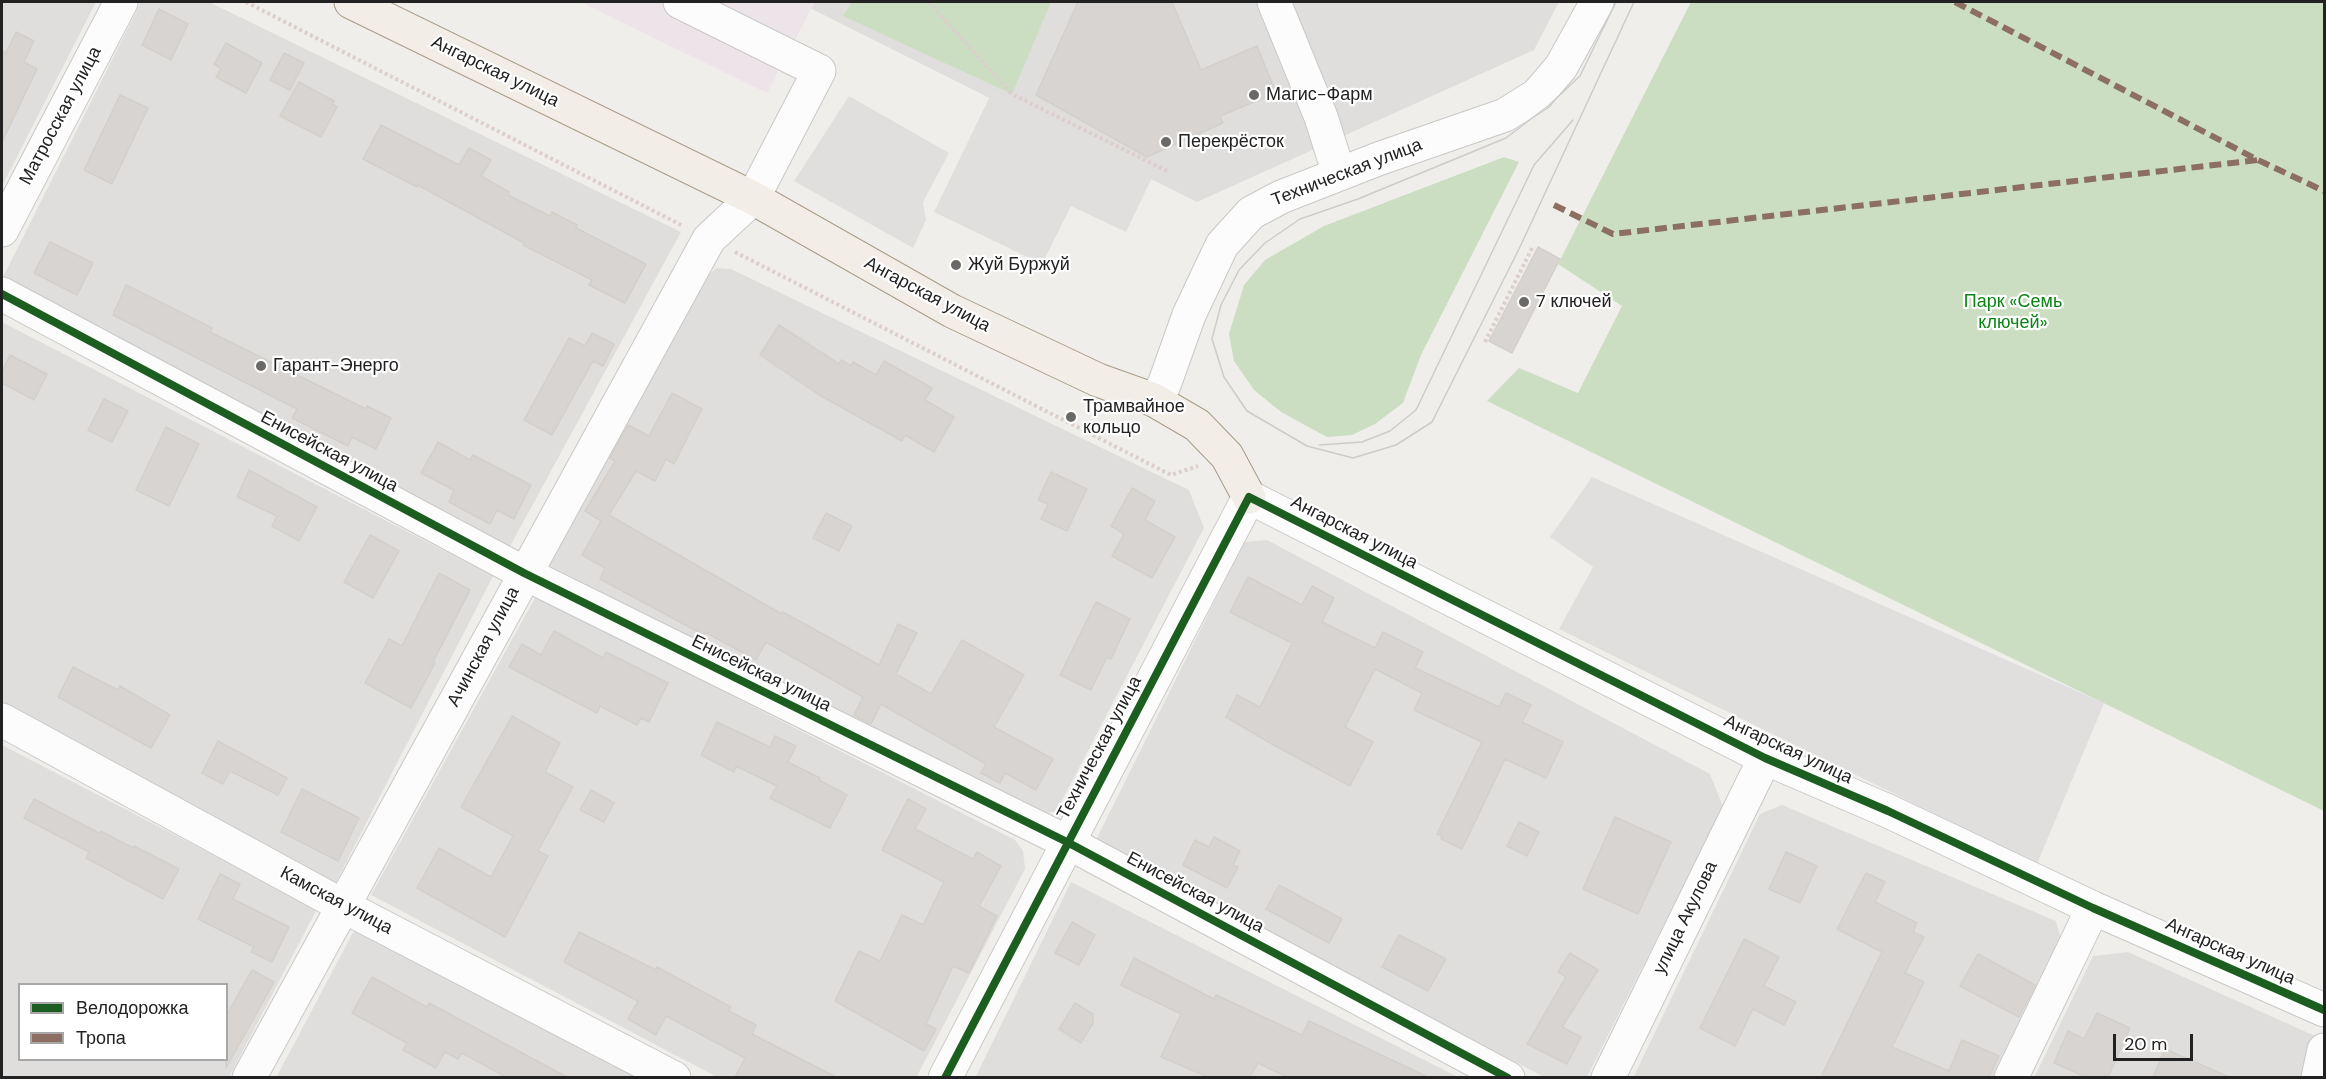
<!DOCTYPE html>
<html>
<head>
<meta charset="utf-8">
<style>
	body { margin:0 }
	#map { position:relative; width:2326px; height:1079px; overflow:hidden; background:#f0eeeb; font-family:"DM Sans",sans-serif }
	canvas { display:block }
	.frame { position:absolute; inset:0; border:3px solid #222; pointer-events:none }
	.legend { position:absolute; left:18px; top:983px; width:210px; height:78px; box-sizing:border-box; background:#fff; border:2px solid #a7a7a7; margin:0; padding:8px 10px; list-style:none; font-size:18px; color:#222 }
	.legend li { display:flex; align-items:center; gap:12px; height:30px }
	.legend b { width:30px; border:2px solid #a7a7a7 }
	.scale { position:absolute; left:2113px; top:1034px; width:80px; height:27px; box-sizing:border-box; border:3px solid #222; border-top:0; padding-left:8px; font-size:18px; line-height:21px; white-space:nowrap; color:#222; -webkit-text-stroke:4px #fff; paint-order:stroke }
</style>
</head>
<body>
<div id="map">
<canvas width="2326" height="1079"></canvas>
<div class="frame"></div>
<ul class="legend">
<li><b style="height:8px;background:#1b5e20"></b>Велодорожка</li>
<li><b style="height:8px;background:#8d6e63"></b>Тропа</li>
</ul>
<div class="scale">20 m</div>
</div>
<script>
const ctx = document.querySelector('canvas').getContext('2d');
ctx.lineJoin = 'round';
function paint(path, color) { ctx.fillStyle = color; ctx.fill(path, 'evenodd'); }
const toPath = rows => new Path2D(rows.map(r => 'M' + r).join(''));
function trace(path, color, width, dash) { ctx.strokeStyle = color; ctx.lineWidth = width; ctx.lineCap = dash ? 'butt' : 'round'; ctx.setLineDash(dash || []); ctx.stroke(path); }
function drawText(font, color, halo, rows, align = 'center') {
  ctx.font = font + ' "DM Sans",sans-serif'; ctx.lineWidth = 4.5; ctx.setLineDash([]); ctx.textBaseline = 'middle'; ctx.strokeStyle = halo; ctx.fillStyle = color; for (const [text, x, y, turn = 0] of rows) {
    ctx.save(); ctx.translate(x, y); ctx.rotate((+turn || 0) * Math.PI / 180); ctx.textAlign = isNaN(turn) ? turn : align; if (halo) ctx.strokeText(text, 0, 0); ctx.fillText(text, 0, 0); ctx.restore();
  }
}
paint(toPath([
	[2,2,96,2,2,186],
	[141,2,209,2,681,232,508,550,2,279],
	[798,2,1559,2,1534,50,1197,202],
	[717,268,731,269,1189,490,1204,528,1056,812,1038,813,546,564,702,279],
	[2,322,493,576,334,886,2,706],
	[1267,540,1710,774,1723,807,1587,1077,1544,1077,1096,840,1244,542],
	[536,596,1015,840,1023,851,1025,869,916,1078,717,1077,371,895],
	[2,745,317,909,229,1077,2,1077],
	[20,984,226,984,226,1060,20,1060],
	[1782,805,2056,921,2064,951,2005,1077,1633,1078,1760,814],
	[1071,882,1458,1077,975,1078],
	[357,925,640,1078,276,1078],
	[2128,952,2315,1036,2315,1077,2034,1078,2093,956]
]), '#dfdedc');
paint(toPath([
	[580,2,815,2,767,93]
]), '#ede4e9');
paint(toPath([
	[852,2,1051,2,1012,94,843,16],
	[1691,2,2324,2,2324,811,1487,401,1519,368,1578,393,1622,306,1558,264],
	[1504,157,1519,162,1421,355,1403,403,1375,424,1352,435,1327,437,1281,412,1254,390,1234,361,1229,334,1244,285,1265,260,1324,226]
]), '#cbdec1');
paint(toPath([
	[993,90,1156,169,1126,232,1071,206,1042,264,934,212],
	[849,96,949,153,923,202,926,220,913,248,794,181],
	[1592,477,2104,703,2037,864,1559,629,1593,567,1550,537]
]), '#e0dfde');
const building = toPath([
	[1078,2,1172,2,1201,70,1257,46,1276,93,1220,116,1223,123,1147,157,1036,95,1078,2],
	[159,9,188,24,171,60,142,45,159,9],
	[16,32,34,41,24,62,37,69,2,142,2,51,6,53,16,32],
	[226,43,262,63,246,93,216,77,221,68,214,64,226,43],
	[284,53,304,63,290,90,270,80,284,53],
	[299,82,334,101,332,104,337,107,321,137,280,116,299,82],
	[120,95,148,108,112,184,84,170,120,95],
	[381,125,459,165,469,148,491,160,481,176,509,192,508,195,550,216,552,212,577,225,576,228,646,264,625,303,589,285,592,280,523,245,524,243,418,185,417,187,363,159,381,125],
	[50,242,93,263,77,295,34,273,50,242],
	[1538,247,1560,259,1512,353,1489,341,1538,247],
	[126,285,212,328,210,332,366,409,367,406,391,418,376,449,352,437,348,446,292,418,297,409,113,315,126,285],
	[779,325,839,364,841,360,851,366,853,362,876,375,884,361,932,388,925,400,954,417,934,452,905,435,902,441,821,396,760,355,779,325],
	[592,333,614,344,603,366,593,361,552,435,524,420,569,338,585,346,592,333],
	[10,355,47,374,34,400,2,383,2,372,10,355],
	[672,393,702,409,686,440,674,464,666,459,655,481,636,471,609,515,782,614,783,612,879,665,898,624,917,633,896,674,931,694,962,640,1024,675,994,727,1053,759,1036,790,1005,773,1000,783,981,773,986,764,881,704,871,724,854,715,863,697,766,642,756,660,705,632,704,635,600,579,605,568,582,555,601,521,585,511,615,461,610,458,628,425,649,436,672,393],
	[104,399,128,411,112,442,88,430,104,399],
	[166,427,199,444,169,506,136,490,166,427],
	[438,442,470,460,473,455,531,485,514,519,497,510,490,524,449,502,454,490,421,473,438,442],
	[249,470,317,507,299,541,272,526,277,516,237,497,249,470],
	[1051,472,1087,489,1067,531,1041,519,1048,504,1038,500,1051,472],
	[1132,488,1155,501,1145,520,1175,537,1152,578,1112,556,1124,534,1111,526,1132,488],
	[826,513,852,526,839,551,813,538,826,513],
	[370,535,399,551,373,598,344,582,370,535],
	[439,573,470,590,433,662,435,663,411,708,365,683,389,639,402,646,439,573],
	[1248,577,1302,605,1312,586,1334,598,1322,622,1375,648,1383,632,1423,652,1415,668,1499,707,1506,693,1531,705,1522,722,1563,742,1546,778,1505,759,1462,849,1441,839,1442,836,1437,834,1482,742,1414,710,1422,693,1375,669,1345,727,1373,742,1350,786,1270,743,1226,717,1237,695,1260,707,1292,643,1230,612,1248,577],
	[1096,602,1130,619,1111,659,1107,657,1091,690,1060,675,1096,602],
	[554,631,603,658,606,652,668,683,649,722,641,718,637,725,600,706,597,713,509,667,522,644,541,655,554,631],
	[73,667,118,690,120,686,170,715,151,748,58,697,73,667],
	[512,716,560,743,545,772,573,787,538,851,548,856,505,937,417,888,439,848,491,877,513,836,461,807,512,716],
	[717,722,770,747,775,736,796,746,788,762,820,778,819,780,847,795,830,828,770,798,777,786,736,766,734,772,701,755,717,722],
	[218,741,287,778,278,795,230,771,223,784,202,773,218,741],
	[302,789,359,818,338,861,281,832,302,789],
	[591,790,614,803,604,822,580,810,591,790],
	[34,799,99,833,101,831,133,848,134,846,179,869,163,899,86,858,89,852,24,818,34,799],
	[908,799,926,809,915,829,973,859,977,852,1001,866,979,906,997,916,969,973,953,966,926,1024,936,1029,924,1051,835,1001,859,951,880,961,902,915,923,925,944,882,882,850,908,799],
	[1615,817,1671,842,1638,914,1583,889,1615,817],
	[1519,822,1539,832,1527,856,1507,846,1519,822],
	[1214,837,1240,851,1233,865,1238,867,1227,888,1183,865,1195,840,1209,847,1214,837],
	[1786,852,1817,866,1800,903,1769,889,1786,852],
	[1866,873,1885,882,1875,902,1917,923,1913,932,1924,937,1905,973,1924,982,1892,1047,1949,1071,1962,1040,1999,1056,1989,1077,1821,1077,1882,952,1837,929,1866,873],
	[220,874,240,884,233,899,289,927,272,962,251,952,254,947,198,919,220,874],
	[1279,885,1342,919,1329,943,1266,909,1279,885],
	[1072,922,1095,935,1079,965,1055,953,1072,922],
	[579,932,656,970,657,967,731,1007,729,1011,756,1025,752,1034,836,1077,735,1077,745,1058,666,1016,656,1035,628,1019,638,1001,564,962,579,932],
	[1399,935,1446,959,1428,991,1382,967,1399,935],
	[1744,939,1779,957,1764,986,1796,1002,1784,1025,1753,1009,1735,1046,1700,1028,1744,939],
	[1570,953,1598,970,1562,1027,1581,1037,1567,1064,1527,1044,1566,977,1558,972,1570,953],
	[1978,954,2035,985,2019,1017,1960,986,1978,954],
	[1134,958,1214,999,1216,995,1302,1035,1309,1021,1428,1077,1287,1077,1258,1063,1250,1077,1208,1077,1161,1057,1181,1014,1121,985,1134,958],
	[252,970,274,982,226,1068,226,1016,252,970],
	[372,977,427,1007,429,1003,567,1077,506,1077,462,1053,458,1059,445,1052,436,1068,403,1050,407,1043,352,1013,372,977],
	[1075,1003,1093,1014,1093,1023,1081,1043,1059,1029,1075,1003],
	[2097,1013,2130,1028,2108,1077,2086,1077,2054,1063,2068,1031,2084,1039,2097,1013],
	[2165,1049,2229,1077,2153,1077,2165,1049]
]);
paint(building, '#d7d4d2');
trace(building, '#d3d0cc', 1.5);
const minor = toPath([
	[1274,2,1321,117,1339,174],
	[2,230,121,2],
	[2,294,524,573,1067,842,1508,1078],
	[1154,400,1164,385,1189,315,1222,245,1251,213,1281,197,1378,159,1505,115,1537,95,1561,67,1597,2],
	[2,720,345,907,674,1078],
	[249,1078,709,239,753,198,819,71,680,2],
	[945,1078,1249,497,1765,758,1888,811,2093,908,2324,1010],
	[1608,1078,1765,758],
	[2011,1078,2093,908],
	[2318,1078,2324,1050]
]);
const major = toPath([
	[351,2,753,198,952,311,1098,380,1154,400,1197,425,1227,456,1249,497]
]);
trace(minor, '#c9c8c7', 35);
trace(major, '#a79c86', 35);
trace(toPath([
	[246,2,683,226],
	[929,2,1012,94,1169,172],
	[735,252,1171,475,1198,466],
	[1485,342,1533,246]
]), '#dccecd', 4, [3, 3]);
trace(minor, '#fdfcfc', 33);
trace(major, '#f3ede7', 33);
trace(toPath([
	[1616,2,1580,76,1548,106,1506,138,1358,199,1300,219,1265,243,1239,270,1221,305,1212,339,1224,377,1247,411,1307,446,1353,458,1396,445,1432,422,1519,249,1634,2],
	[1319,445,1362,442,1390,431,1416,410,1534,165,1573,120]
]), '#ccc', 1.5);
trace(toPath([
	[1955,2,2258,160,2324,191],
	[1554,205,1613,234,2258,160]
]), '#8d6e63', 6, [12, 6]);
trace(toPath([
	[2,294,524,573,1067,842,1508,1078],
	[945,1078,1249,497,1765,758,1888,811,2093,908,2324,1010]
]), '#1b5e20', 8);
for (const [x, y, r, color] of [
	[1254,95,6,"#6a6968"],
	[1166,142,6,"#6a6968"],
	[956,265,6,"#6a6968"],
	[1524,302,6,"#6a6968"],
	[261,366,6,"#6a6968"],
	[1071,417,6,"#6a6968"]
]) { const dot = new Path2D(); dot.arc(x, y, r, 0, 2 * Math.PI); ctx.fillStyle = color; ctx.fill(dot); trace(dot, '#fff', 2); }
drawText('18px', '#222', '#fff', [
	["Ангарская улица",495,72,26],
	["Матросская улица",61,116,-62],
	["Техническая улица",1347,173,-21],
	["Ангарская улица",927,295,28],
	["Енисейская улица",329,452,28],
	["Ангарская улица",1354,533,27],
	["Ачинская улица",484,647,-62],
	["Енисейская улица",761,674,26],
	["Техническая улица",1100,748,-62],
	["Ангарская улица",1788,750,25],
	["Енисейская улица",1195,893,28],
	["Камская улица",336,901,28],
	["улица Акулова",1686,918,-64],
	["Ангарская улица",2230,952,24]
]);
drawText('18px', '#222', '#fff', [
	["Магис-Фарм",1266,95],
	["Перекрёсток",1178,142],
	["Жуй Буржуй",968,265],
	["7 ключей",1536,302],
	["Гарант-Энерго",273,366],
	["Трамвайное",1083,407],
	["кольцо",1083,428]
], 'left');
drawText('18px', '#0c8416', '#fff', [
	["Парк «Семь",2013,302],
	["ключей»",2013,323]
]);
</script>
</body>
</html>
